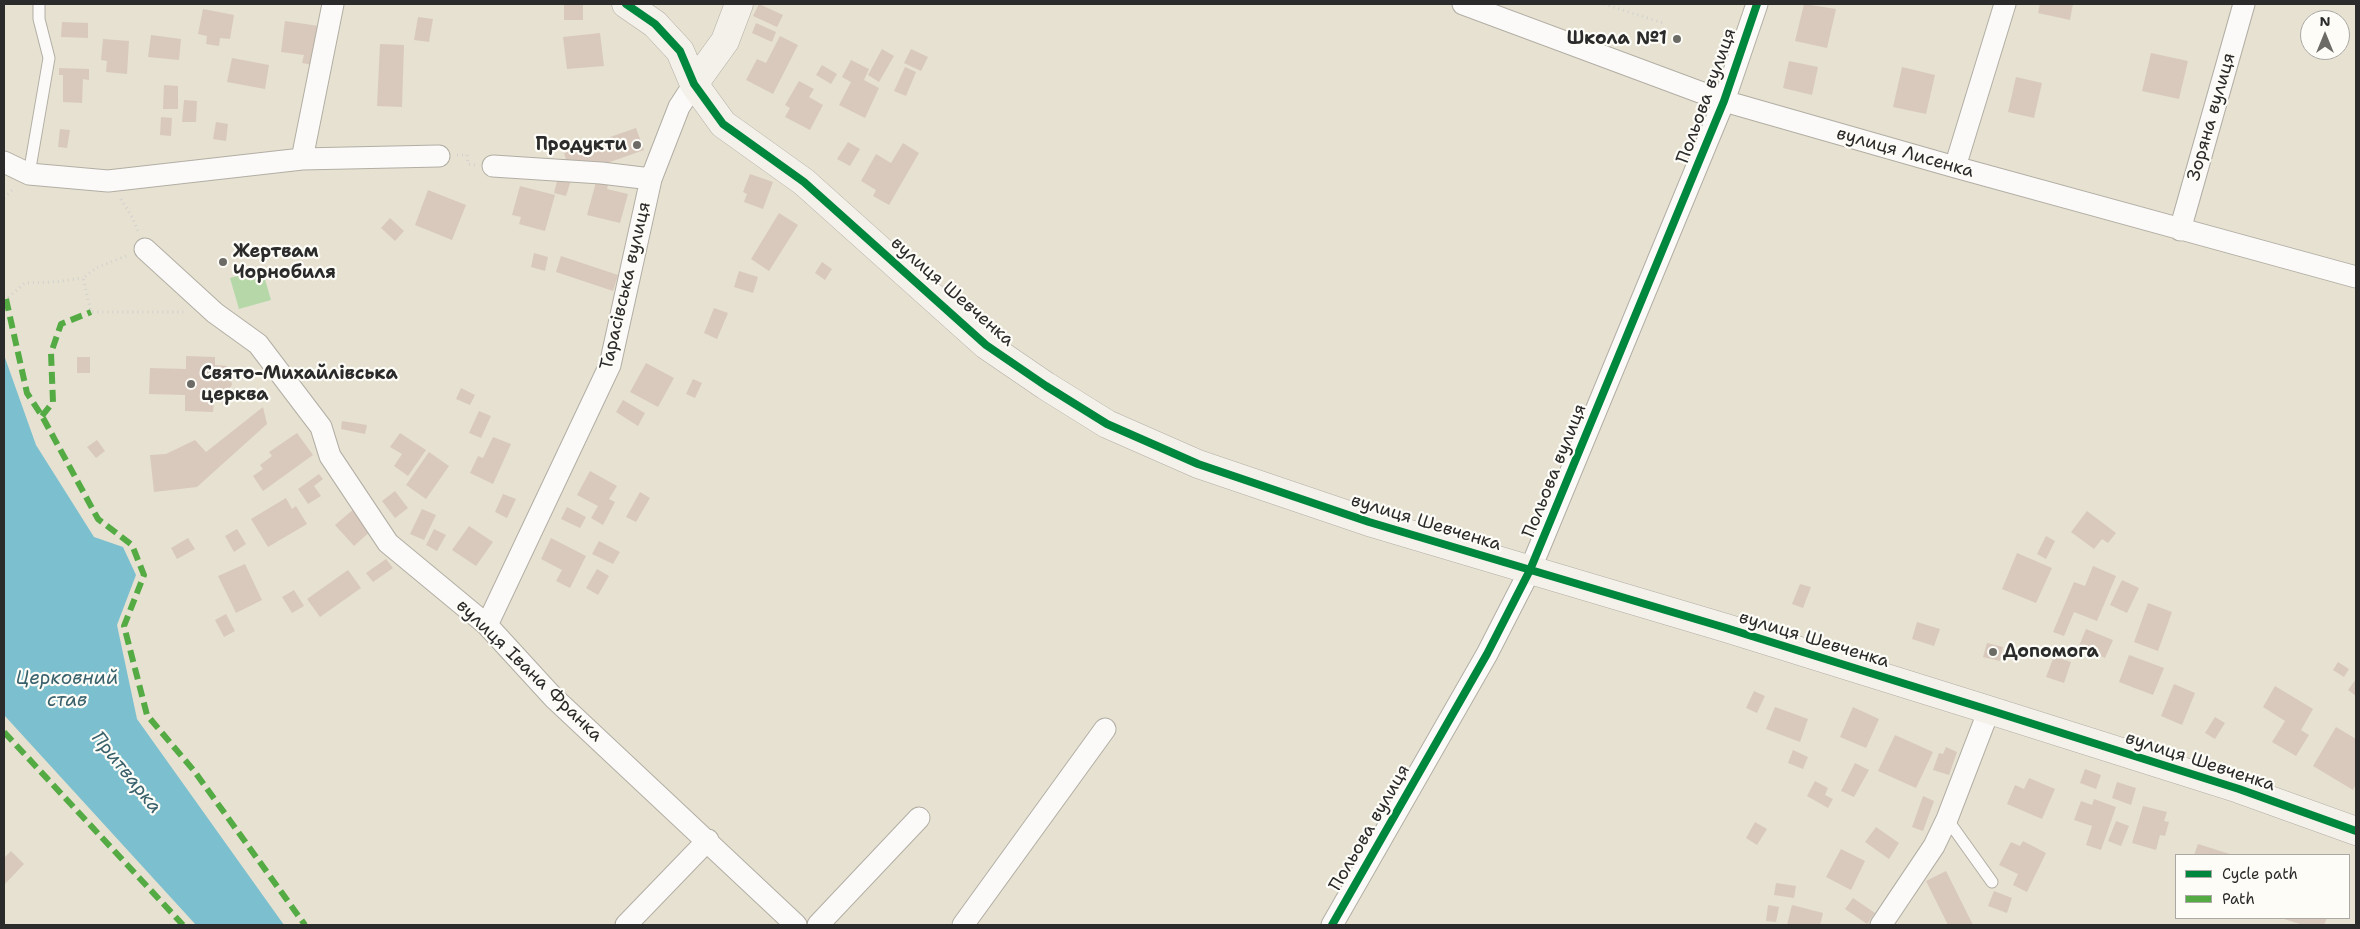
<!DOCTYPE html>
<html>
<head>
<meta charset="utf-8">
<style>
	body { margin:0 }
	#map { position:relative; width:2360px; height:929px; overflow:hidden; background:#e6e1d1; font-family:"Shantell Sans",sans-serif }
	canvas { display:block }
	.frame { position:absolute; inset:0; border:5px solid #2b2b2b; pointer-events:none }
	.legend { position:absolute; left:2175px; top:854px; width:175px; height:65px; box-sizing:border-box; background:#fdfcf7; border:1px solid #a9a8a5; margin:0; padding:6px 9px; list-style:none; font-size:15px; color:#2b2b2b }
	.legend li { display:flex; align-items:center; gap:10px; height:25px }
	.legend b { width:25px; border:1px solid #a9a8a5 }
	.north { position:absolute; left:2300px; top:10px; width:50px; height:50px; box-sizing:border-box; background:#fdfcf7; border:1px solid #a9a8a5; border-radius:50%; rotate:0deg; font-size:14px; font-weight:700; line-height:20px; text-align:center; color:#2b2b2b }
	.north::after { content:''; display:block; margin:auto; width:18px; height:22px; background:#6c6b65; clip-path:polygon(50% 0,100% 100%,50% 72%,0 100%) }
</style>
</head>
<body>
<div id="map">
<canvas width="2360" height="929"></canvas>
<div class="frame"></div>
<ul class="legend">
<li><b style="height:6px;background:#00873e"></b>Cycle path</li>
<li><b style="height:6px;background:#54ab44"></b>Path</li>
</ul>
<div class="north">N</div>
</div>
<script>
const ctx = document.querySelector('canvas').getContext('2d');
ctx.lineJoin = 'round';
function paint(path, color) { ctx.fillStyle = color; ctx.fill(path, 'evenodd'); }
const toPath = rows => new Path2D(rows.map(r => 'M' + r).join(''));
function trace(path, color, width, dash) { ctx.strokeStyle = color; ctx.lineWidth = width; ctx.lineCap = dash ? 'butt' : 'round'; ctx.setLineDash(dash || []); ctx.stroke(path); }
function drawText(font, color, halo, rows, align = 'center') {
  ctx.font = font + ' "Shantell Sans",sans-serif'; ctx.lineWidth = 4.5; ctx.setLineDash([]); ctx.textBaseline = 'middle'; ctx.strokeStyle = halo; ctx.fillStyle = color; for (const [text, x, y, turn = 0] of rows) {
    ctx.save(); ctx.translate(x, y); ctx.rotate((+turn || 0) * Math.PI / 180); ctx.textAlign = isNaN(turn) ? turn : align; if (halo) ctx.strokeText(text, 0, 0); ctx.fillText(text, 0, 0); ctx.restore();
  }
}
paint(toPath([
	[262,269,271,300,239,309,230,278]
]), '#b6d8a9');
paint(toPath([
	[4,355,36,445,94,537,123,547,136,575,117,625,137,719,284,925,196,925,4,715]
]), '#7cc0cf');
paint(toPath([
	[564,4,583,4,583,20,564,20],
	[759,4,783,15,777,27,753,16],
	[1804,4,1836,9,1827,48,1795,41],
	[2040,4,2073,4,2070,20,2038,13],
	[203,9,234,15,230,39,220,38,219,46,206,44,207,36,198,34],
	[418,17,433,19,429,42,414,40],
	[285,21,319,26,313,65,302,63,304,55,281,52],
	[62,22,88,23,88,38,61,37],
	[756,23,776,32,772,42,752,33],
	[600,33,604,66,567,69,563,37],
	[151,35,181,39,179,60,148,57],
	[780,36,798,45,773,94,746,80,757,59,766,63],
	[103,39,129,41,127,74,106,72,107,61,101,60],
	[380,44,404,45,402,107,377,106],
	[882,49,894,56,879,82,868,75],
	[911,49,928,57,921,71,904,63],
	[2151,53,2188,61,2179,99,2142,91],
	[232,58,269,65,265,89,227,82],
	[851,60,869,69,864,80,879,88,865,118,839,105,851,82,842,77],
	[1789,61,1818,67,1812,95,1783,88],
	[822,65,837,74,831,84,816,75],
	[905,67,916,72,906,96,894,91],
	[1902,67,1935,75,1926,114,1893,107],
	[59,68,89,69,89,80,83,79,82,103,63,102,63,75,59,75],
	[2016,77,2042,83,2034,118,2008,112],
	[799,81,814,89,809,97,823,105,810,130,785,117,790,108,785,105],
	[164,85,178,86,178,109,163,109],
	[184,100,197,101,196,122,182,122],
	[161,117,172,118,171,136,160,135],
	[216,122,228,124,226,141,213,139],
	[636,128,644,150,610,162,611,168,567,163,564,153],
	[60,129,70,130,67,148,58,147],
	[848,142,860,149,850,166,837,159],
	[903,143,919,153,889,205,873,196,876,190,861,181,876,154,891,163],
	[559,173,572,177,566,196,554,193],
	[750,174,773,182,763,209,744,202,747,194,743,192],
	[596,182,608,185,607,189,628,194,620,223,587,215],
	[520,186,555,195,545,231,519,224,521,217,512,215],
	[428,190,466,205,452,240,415,225],
	[779,213,798,225,769,271,751,259],
	[390,218,404,231,395,241,381,228],
	[534,253,548,257,545,271,531,267],
	[561,256,618,275,613,291,556,272],
	[822,262,832,269,825,280,815,273],
	[739,271,758,277,753,293,734,287],
	[714,308,728,313,717,339,704,333],
	[186,356,215,357,215,365,227,366,227,374,231,379,232,385,226,393,226,402,214,402,213,412,185,411,185,395,149,394,150,368,186,369],
	[77,357,90,357,90,373,77,373],
	[646,363,674,378,658,407,630,392],
	[693,379,702,383,695,398,686,394],
	[461,388,475,395,470,405,456,399],
	[623,400,645,413,638,426,616,412],
	[263,407,267,424,197,487,154,492,150,455,166,454,195,440,206,452],
	[479,411,491,416,481,438,469,433],
	[342,421,367,425,365,434,341,429],
	[297,433,313,455,263,491,253,476,263,469,260,465,272,456,269,452],
	[400,433,426,450,408,476,394,466,402,454,390,447],
	[493,437,511,444,493,484,470,473,478,456,483,458],
	[97,440,105,451,96,458,87,447],
	[429,452,449,466,426,499,406,485],
	[590,471,617,486,609,499,615,502,603,525,591,518,598,506,577,495],
	[319,474,323,479,314,486,321,496,308,504,298,489],
	[395,491,408,508,395,518,382,501],
	[640,492,650,498,636,522,626,517],
	[503,494,516,499,507,518,495,512],
	[286,498,292,509,296,506,307,524,268,547,251,519],
	[567,507,586,517,580,528,561,519],
	[355,508,373,529,354,546,335,525],
	[422,509,436,515,424,540,410,534],
	[2087,511,2116,533,2108,543,2102,539,2094,549,2071,532],
	[469,526,493,542,476,566,452,550],
	[237,529,246,544,234,552,225,536],
	[434,529,446,535,437,551,426,545],
	[2046,536,2055,541,2046,559,2037,554],
	[188,538,195,549,177,559,171,548],
	[551,538,586,556,570,588,556,581,562,570,541,559],
	[599,541,620,552,613,564,592,554],
	[2017,553,2052,568,2036,603,2002,589],
	[386,559,393,568,373,582,366,573],
	[245,564,262,600,236,613,218,576],
	[2093,566,2116,576,2097,621,2074,612,2064,636,2053,632,2074,582,2085,586],
	[597,569,609,576,598,595,586,588],
	[348,570,361,588,320,617,307,599],
	[2122,580,2139,588,2127,613,2110,605],
	[1800,584,1811,587,1803,608,1792,604],
	[294,590,304,606,292,613,282,597],
	[2148,603,2172,612,2158,651,2134,642],
	[226,614,235,631,224,637,215,620],
	[1917,622,1940,629,1934,646,1912,639],
	[2086,629,2113,640,2105,658,2079,646],
	[1987,643,2003,647,2000,661,1983,657],
	[2129,655,2164,668,2153,695,2119,682],
	[2054,656,2071,662,2064,683,2046,677],
	[2338,662,2349,669,2344,677,2333,670],
	[2356,679,2356,696,2348,690],
	[2174,684,2195,693,2182,725,2161,716],
	[2275,686,2313,709,2301,730,2309,735,2296,756,2272,742,2285,721,2263,707],
	[1754,691,1765,696,1757,713,1746,708],
	[1775,707,1808,719,1800,742,1766,729],
	[1853,707,1879,719,1866,748,1840,737],
	[2215,717,2225,723,2215,739,2205,733],
	[2336,727,2356,739,2356,784,2353,790,2313,766],
	[1895,735,1933,752,1916,788,1878,771],
	[1946,747,1957,752,1949,775,1933,770,1939,753,1943,754],
	[1793,750,1808,757,1803,769,1788,763],
	[1855,763,1869,770,1854,797,1841,791],
	[2085,769,2101,775,2096,789,2080,783],
	[2029,778,2055,789,2042,819,2007,804,2015,785,2024,789],
	[1815,781,1828,788,1825,795,1833,799,1828,808,1807,796],
	[2117,782,2136,788,2131,805,2112,798],
	[1923,796,1934,801,1923,831,1912,827],
	[2094,799,2116,807,2101,850,2086,845,2092,826,2074,820,2081,801,2092,805],
	[2143,806,2167,812,2164,821,2169,822,2165,836,2160,835,2156,850,2132,843],
	[2116,821,2129,826,2121,846,2108,841],
	[1755,822,1767,829,1757,845,1746,838],
	[1876,827,1899,843,1889,859,1865,842],
	[2023,841,2046,853,2027,892,2013,885,2018,874,1999,865,2011,842,2020,846],
	[2198,844,2233,855,2194,855],
	[1841,849,1865,861,1851,890,1826,877],
	[11,851,24,864,4,885,4,858],
	[1946,871,1973,925,1948,925,1926,881],
	[1776,883,1796,886,1794,898,1774,895],
	[1994,891,2012,898,2007,913,1988,906],
	[1853,898,1875,913,1867,924,1845,909],
	[1768,905,1779,907,1776,922,1766,921],
	[1792,905,1823,913,1820,925,1787,925],
	[2281,918,2327,918,2324,925,2303,925]
]), '#d9c9bd');
const lane = toPath([
	[29,174,49,58,39,19,39,4],
	[1947,819,1992,882]
]);
const street = toPath([
	[1463,4,1724,101,1955,167,2356,277],
	[302,159,333,4],
	[4,162,29,174,108,181,302,159,439,156],
	[493,166,601,173,651,179],
	[1955,167,2005,4],
	[2180,230,2244,4],
	[145,249,215,313,258,344,321,427,330,456,388,543,487,625,553,697,796,925],
	[487,625,610,365,651,179,679,107,694,84],
	[626,925,708,840],
	[818,925,919,818],
	[963,925,1105,729],
	[1332,925,1487,654,1530,570,1724,101,1757,4],
	[1881,925,1934,846,1947,819,1989,710]
]);
const secondary = toPath([
	[626,4,655,24,680,51,694,84,723,124,804,182,986,345,1046,386,1107,424,1198,464,1369,522,1726,628,1989,710,2239,789,2356,831],
	[694,84,725,41,739,4]
]);
trace(lane, '#b2aea4', 13);
trace(street, '#b2aea4', 23);
trace(secondary, '#b2aea4', 29);
trace(toPath([
	[1604,4,1663,23],
	[457,155,467,155,468,164,475,165],
	[4,198,14,188],
	[121,199,132,217,138,231],
	[126,256,96,268,83,278,91,312,184,312],
	[4,298,6,299,25,283,54,282,83,278]
]), '#d2d1cd', 3, [1, 4]);
trace(lane, '#fbfaf8', 11);
trace(street, '#fbfaf8', 21);
trace(secondary, '#f4f0ea', 28);
trace(toPath([
	[6,299,27,393,42,416,98,519,132,545,144,575,124,626,147,715,195,772,305,925],
	[42,416,53,402,51,353,61,324,91,312],
	[4,732,183,925]
]), '#54ab44', 6, [12, 6]);
trace(toPath([
	[626,4,655,24,680,51,694,84,723,124,804,182,986,345,1046,386,1107,424,1198,464,1369,522,1726,628,1989,710,2239,789,2356,831],
	[1332,925,1487,654,1530,570,1724,101,1757,4]
]), '#00873e', 8);
for (const [x, y, r, color] of [
	[1677,39,5,"#6c6b65"],
	[637,145,5,"#6c6b65"],
	[223,262,5,"#6c6b65"],
	[191,384,5,"#6c6b65"],
	[1993,652,5,"#6c6b65"]
]) { const dot = new Path2D(); dot.arc(x, y, r, 0, 2 * Math.PI); ctx.fillStyle = color; ctx.fill(dot); trace(dot, '#fdfcf7', 2); }
drawText('bold 18px', '#2b2b2b', '#fdfcf7', [
	["Школа №1",1667,39,"right"],
	["Продукти",627,145,"right"],
	["Жертвам",233,252],
	["Чорнобиля",233,273],
	["Свято-Михайлівська",201,374],
	["церква",201,395],
	["Допомога",2003,652]
], 'left');
drawText('18px', '#2b2b2b', '#fdfcf7', [
	["Польова вулиця",1707,96,-70],
	["Зоряна вулиця",2212,117,-74],
	["вулиця Лисенка",1905,153,16],
	["Тарасівська вулиця",626,286,-77],
	["вулиця Шевченка",952,292,41],
	["Польова вулиця",1555,471,-68],
	["вулиця Шевченка",1426,523,17],
	["вулиця Шевченка",1814,640,17],
	["вулиця Івана Франка",529,671,44],
	["вулиця Шевченка",2200,762,18],
	["Польова вулиця",1370,828,-60]
]);
drawText('italic 19px', '#39616c', '#fdfcf7', [
	["Церковний",67,679],
	["став",67,701],
	["Притварка",126,773,51]
]);
</script>
</body>
</html>
